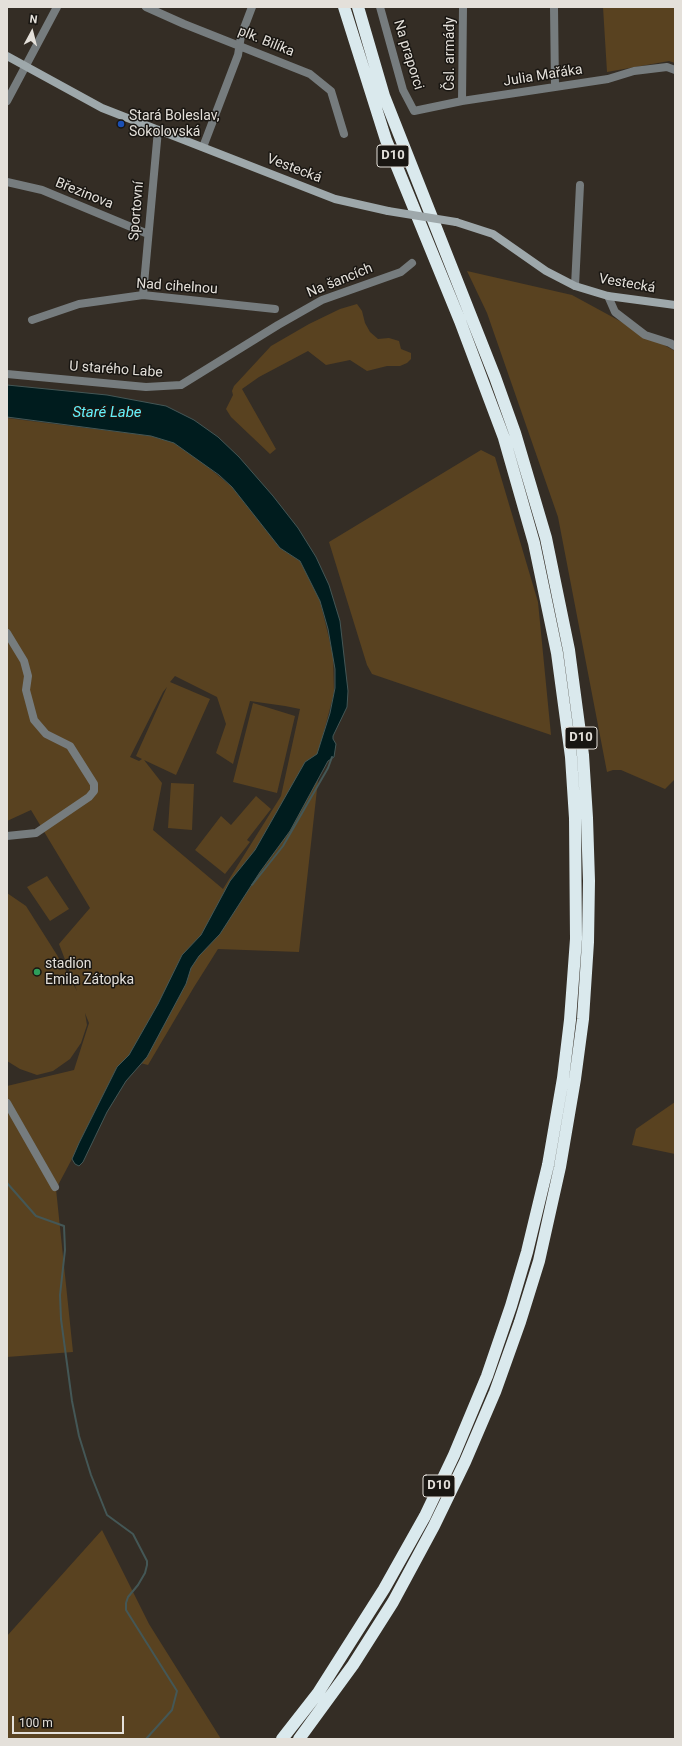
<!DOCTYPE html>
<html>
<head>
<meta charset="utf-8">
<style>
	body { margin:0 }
	#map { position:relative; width:682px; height:1746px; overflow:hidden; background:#342d25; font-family:Roboto,sans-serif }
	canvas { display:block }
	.frame { position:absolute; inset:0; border:8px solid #e4e0da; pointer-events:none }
	.north { position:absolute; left:12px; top:12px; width:40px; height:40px; -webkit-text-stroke:3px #191612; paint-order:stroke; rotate:7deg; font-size:11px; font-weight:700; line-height:16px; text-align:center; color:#e4e0da }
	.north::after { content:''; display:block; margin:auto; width:14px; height:18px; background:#e4e0da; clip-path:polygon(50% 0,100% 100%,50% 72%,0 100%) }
	.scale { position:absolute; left:12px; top:1716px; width:112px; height:18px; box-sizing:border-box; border:2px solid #e4e0da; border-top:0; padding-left:5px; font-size:12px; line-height:14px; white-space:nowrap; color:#e4e0da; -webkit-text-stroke:3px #191612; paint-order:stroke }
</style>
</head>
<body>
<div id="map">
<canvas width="682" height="1746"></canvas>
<div class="frame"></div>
<div class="north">N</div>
<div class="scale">100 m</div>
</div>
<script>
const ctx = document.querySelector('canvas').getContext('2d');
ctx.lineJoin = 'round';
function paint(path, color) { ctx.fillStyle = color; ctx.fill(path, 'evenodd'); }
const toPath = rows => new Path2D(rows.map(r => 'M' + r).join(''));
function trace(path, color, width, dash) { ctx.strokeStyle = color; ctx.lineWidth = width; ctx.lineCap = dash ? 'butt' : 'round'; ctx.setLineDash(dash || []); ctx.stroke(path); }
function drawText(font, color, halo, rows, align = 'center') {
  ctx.font = font + ' Roboto,sans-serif'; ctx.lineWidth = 3; ctx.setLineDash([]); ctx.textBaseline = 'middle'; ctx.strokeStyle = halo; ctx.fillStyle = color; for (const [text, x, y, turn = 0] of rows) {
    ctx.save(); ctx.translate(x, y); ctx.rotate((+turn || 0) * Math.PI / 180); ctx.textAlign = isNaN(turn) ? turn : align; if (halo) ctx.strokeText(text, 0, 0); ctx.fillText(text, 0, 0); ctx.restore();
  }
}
paint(toPath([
	[603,7,675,7,675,63,669,61,607,72],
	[467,271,572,295,675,351,675,779,665,789,621,770,613,770,607,772,558,517,487,313],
	[357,304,362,311,365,323,370,332,378,339,389,338,399,341,401,349,411,353,411,359,407,363,400,366,387,366,367,371,350,360,326,365,308,351,259,377,242,389,276,449,270,454,231,417,226,409,233,395,232,391,234,386,271,346,309,324,340,309],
	[7,418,151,436,174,443,203,463,232,487,280,548,300,561,320,601,333,655,334,693,323,735,299,952,218,949,194,987,148,1065,125,1059,56,1189,73,1352,7,1357,7,1086,74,1070,89,1023,85,1013,87,1025,81,1043,70,1059,53,1071,37,1075,20,1069,7,1061,7,893,26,906,57,955,77,991,59,944,90,908,31,810,7,821],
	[175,676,217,697,226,724,216,753,233,764,250,701,285,706,300,709,281,796,223,889,153,830,162,783,144,760,176,775,210,699,170,682],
	[167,687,136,756,142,759,139,761,130,757,163,692],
	[481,450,495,457,538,602,551,735,372,674,367,665,329,542],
	[253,703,295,716,277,793,233,782],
	[171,783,194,784,192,830,168,828],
	[256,796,271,809,247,840,250,842,225,874,195,850,221,816,231,825],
	[47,876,69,909,50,921,27,887],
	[675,1102,675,1154,632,1145,636,1129],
	[102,1530,149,1624,221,1739,7,1739,7,1636]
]), '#594220');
const water = toPath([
	[7,385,107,395,166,406,194,420,218,437,239,457,273,496,298,528,316,557,329,585,340,621,348,691,347,707,333,736,333,739,336,744,334,757,328,761,290,831,260,872,220,934,199,956,191,968,186,984,147,1057,126,1081,107,1112,83,1162,79,1166,75,1164,72,1159,79,1143,117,1067,129,1055,158,1004,182,955,201,935,230,881,255,850,305,762,317,754,330,713,335,688,335,669,328,629,320,601,300,561,280,548,232,487,219,475,174,443,151,436,7,417,7,385]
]);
paint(water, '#001c1e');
trace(water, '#445756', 1);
trace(toPath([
	[252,885,283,846,328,768,332,757],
	[7,1183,36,1216,64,1226,65,1250,60,1295,61,1319,72,1401,79,1436,91,1475,107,1515,133,1534,147,1561,147,1565,145,1573,138,1585,128,1597,126,1603,126,1610,177,1691,172,1710,146,1739]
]), '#445756', 2);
trace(toPath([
	[146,7,184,24,310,74,331,91,344,134],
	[380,7,403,90,414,111,462,101,608,79,634,71,667,67,675,70],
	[554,7,555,87],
	[7,101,57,7],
	[462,101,463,7],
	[203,147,238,55,241,36,252,7],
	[7,182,42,190,148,234],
	[575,286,580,185],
	[143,295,158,130],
	[608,296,615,312,645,335,670,343,675,346],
	[32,320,79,304,143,295,275,309],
	[7,374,146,387,181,385,278,325,322,300,401,272,412,263],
	[7,633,24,661,28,676,26,690,34,720,46,734,70,746,94,784,94,791,89,797,36,833,7,836],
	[7,1103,55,1187]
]), '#767c7e', 8);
trace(toPath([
	[7,56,102,108,335,199,388,211],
	[456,222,493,234,546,271,575,286,608,296,675,305]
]), '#9ea8ab', 8);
trace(toPath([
	[282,1739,318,1693,384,1589,425,1516,454,1455,487,1376,511,1306,527,1252,548,1165,563,1078,570,1020,576,939,575,818,571,757,557,653,534,543,504,438,460,321,386,140,344,7],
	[299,1739,353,1665,393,1602,434,1526,465,1462,495,1392,520,1322,539,1261,560,1167,575,1079,583,1019,588,942,589,881,587,818,583,755,569,650,546,538,515,433,495,377,384,96,358,7]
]), '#dae9ed', 12);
trace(toPath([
	[388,211,456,222]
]), '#9ea8ab', 8);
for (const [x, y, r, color] of [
	[121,124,4,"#1a4fb4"],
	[37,972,4,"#2e9e5b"]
]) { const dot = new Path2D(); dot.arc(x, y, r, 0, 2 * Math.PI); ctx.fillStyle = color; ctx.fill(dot); trace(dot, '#191612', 1.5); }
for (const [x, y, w] of [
	[393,156,32],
	[581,738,32],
	[439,1486,32]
]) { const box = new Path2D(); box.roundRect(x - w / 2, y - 11, w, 22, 3); ctx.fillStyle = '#191612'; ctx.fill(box); trace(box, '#e4e0da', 1); }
drawText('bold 13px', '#e4e0da', null, [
	["D10",393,156],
	["D10",581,738],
	["D10",439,1486]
]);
drawText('14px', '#e4e0da', '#191612', [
	["plk. Bilíka",266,42,22],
	["Čsl. armády",450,54,-90],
	["Na praporci",408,55,73],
	["Julia Mařáka",543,76,-9],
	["Vestecká",294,169,21],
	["Březinova",84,194,22],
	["Sportovní",137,211,-85],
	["Na šancích",340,281,-22],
	["Vestecká",627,284,10],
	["Nad cihelnou",177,287,4],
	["U starého Labe",116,370,4]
]);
drawText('14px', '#e4e0da', '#191612', [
	["Stará Boleslav,",129,116],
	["Sokolovská",129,132],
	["stadion",45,964],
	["Emila Zátopka",45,980]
], 'left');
drawText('italic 15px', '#64f0f9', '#191612', [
	["Staré Labe",107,413]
]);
</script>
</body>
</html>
